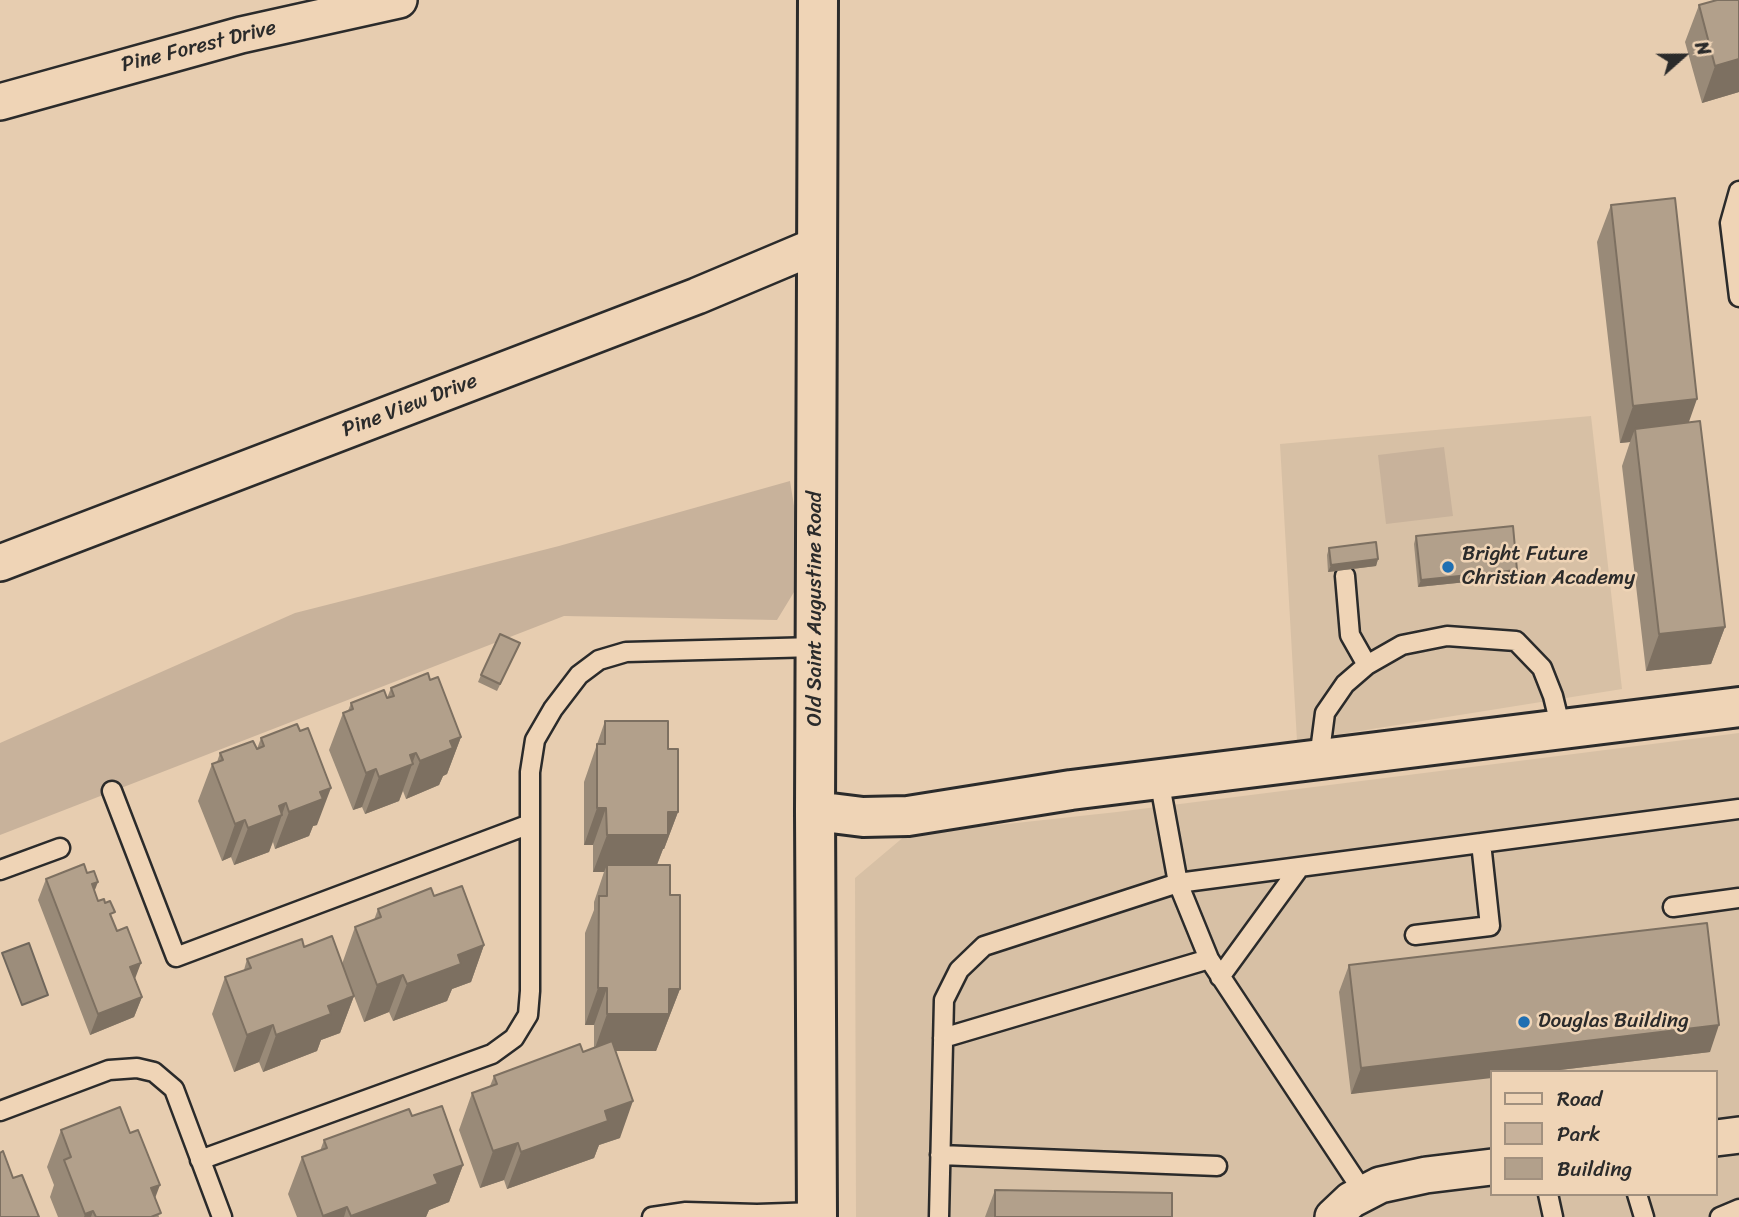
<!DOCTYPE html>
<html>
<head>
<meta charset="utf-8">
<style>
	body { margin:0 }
	#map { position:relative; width:1739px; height:1217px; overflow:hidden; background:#e7cdb0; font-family:Sriracha,sans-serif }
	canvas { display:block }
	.legend { position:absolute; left:1490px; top:1070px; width:228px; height:126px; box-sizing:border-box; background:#efd4b6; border:2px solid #a1907e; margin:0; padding:9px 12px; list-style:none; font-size:21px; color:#2b2b2b }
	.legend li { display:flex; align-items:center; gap:14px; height:35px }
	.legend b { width:35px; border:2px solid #a1907e }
	.north { position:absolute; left:1648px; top:21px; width:70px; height:70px; -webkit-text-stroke:5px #efd4b6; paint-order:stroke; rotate:69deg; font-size:19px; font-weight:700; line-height:28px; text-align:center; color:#2b2b2b }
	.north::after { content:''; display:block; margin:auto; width:24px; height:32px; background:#2b2b2b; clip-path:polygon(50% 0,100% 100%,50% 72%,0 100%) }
</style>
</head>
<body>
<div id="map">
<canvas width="1739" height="1217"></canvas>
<ul class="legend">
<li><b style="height:9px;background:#efd4b6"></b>Road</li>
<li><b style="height:19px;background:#c8b29b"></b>Park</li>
<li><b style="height:19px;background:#b2a08b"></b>Building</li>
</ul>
<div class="north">N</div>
</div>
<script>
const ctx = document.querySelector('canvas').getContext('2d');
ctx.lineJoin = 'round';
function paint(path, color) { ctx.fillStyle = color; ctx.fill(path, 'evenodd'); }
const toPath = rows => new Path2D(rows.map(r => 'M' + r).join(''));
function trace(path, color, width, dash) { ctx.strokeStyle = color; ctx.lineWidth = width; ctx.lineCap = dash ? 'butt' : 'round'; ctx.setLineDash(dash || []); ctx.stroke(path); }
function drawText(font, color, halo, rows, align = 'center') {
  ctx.font = font + ' Sriracha,sans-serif'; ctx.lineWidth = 5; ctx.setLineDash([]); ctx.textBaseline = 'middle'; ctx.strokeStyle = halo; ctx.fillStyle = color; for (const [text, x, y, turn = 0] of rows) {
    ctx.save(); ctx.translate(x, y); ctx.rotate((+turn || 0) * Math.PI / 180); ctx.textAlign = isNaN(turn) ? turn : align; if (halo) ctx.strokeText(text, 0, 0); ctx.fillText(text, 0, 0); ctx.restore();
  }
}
paint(toPath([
	[1591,416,1622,689,1297,741,1280,444],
	[1739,733,1739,1217,856,1217,855,878,906,835,1117,812],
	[1492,1072,1716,1072,1716,1194,1492,1194]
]), '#d7c0a5');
paint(toPath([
	[1444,447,1453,516,1386,524,1378,455],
	[790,481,805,574,777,620,564,616,0,835,0,743,295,613,559,546]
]), '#c8b29b');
const water = toPath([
	[29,943,48,995,22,1005,2,953,29,943]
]);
paint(water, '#9c8d7b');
trace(water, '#6f665b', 2);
const lane = toPath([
	[1739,191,1730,223,1739,297],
	[1345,576,1350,635,1367,665],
	[1319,759,1325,713,1345,684,1367,665,1402,645,1447,636,1516,641,1542,668,1553,696,1561,729],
	[1159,779,1178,883,1209,959,1364,1193],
	[112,791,176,957,530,824],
	[0,870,60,848],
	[1673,907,1739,898],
	[1415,935,1490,926,1481,843],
	[1220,977,1300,867],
	[943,1038,1209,959],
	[0,1111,109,1070,137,1068,154,1072,174,1089,222,1217],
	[940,1155,1217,1166],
	[200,1160,492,1054,514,1038,528,1015,530,991,530,772,535,740,553,709,579,675,599,660,626,652,816,647],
	[1548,1194,1553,1217],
	[1637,1194,1644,1217],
	[652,1217,686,1212,757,1214,817,1212],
	[939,1217,944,1000,959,970,984,946,1178,883,1739,809],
	[1720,1217,1739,1209]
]);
const street = toPath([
	[0,102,241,35,399,0],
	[0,563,697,296,818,245],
	[1716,1138,1739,1135],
	[1333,1217,1351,1200,1380,1185,1426,1175,1492,1167]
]);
const secondary = toPath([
	[815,811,863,817,908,816,1071,790,1739,707],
	[817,1217,815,811,818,0]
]);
trace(lane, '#2b2b2b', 23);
trace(street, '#2b2b2b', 40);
trace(secondary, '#2b2b2b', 44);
trace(lane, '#efd4b6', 18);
trace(street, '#efd4b6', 35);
trace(secondary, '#efd4b6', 38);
paint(toPath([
	[1699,5,1739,92,1702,103,1685,42],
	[1611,205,1689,422,1725,627,1711,664,1646,671,1622,466,1630,442,1620,443,1597,242],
	[1416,536,1517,570,1515,577,1418,587,1414,544],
	[1329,548,1378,559,1376,566,1328,572,1327,555],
	[517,650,497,691,478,682,481,675],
	[430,680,461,737,447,774,443,776,439,785,406,799,403,791,399,801,365,814,362,807,353,810,329,750,343,713,348,711,351,703,387,698,391,688],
	[605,721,668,749,678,812,664,849,663,849,657,865,670,895,680,989,656,1051,615,1051,620,1138,599,1145,594,1158,507,1189,504,1180,480,1188,459,1130,472,1093,490,1086,494,1076,583,1052,594,1048,594,1025,585,1025,585,933,594,910,594,902,604,872,593,872,593,845,584,845,584,782],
	[261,738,317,825,313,826,309,836,275,849,273,842,269,852,234,865,231,857,222,861,198,801,212,764,217,762,220,753,257,749],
	[46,879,94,892,98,901,112,919,142,997,134,1017,90,1035,38,900],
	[434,896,484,945,471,982,452,989,447,1001,393,1021,389,1012,364,1022,354,996,340,1033,321,1040,317,1051,263,1072,259,1062,234,1072,212,1014,225,977,244,970,247,959,304,947,342,964,355,927,374,920,378,909],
	[1349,965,1710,1052,1543,1072,1492,1072,1351,1094,1339,992],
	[412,1116,463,1165,449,1202,429,1210,426,1217,297,1217,288,1194,302,1157,320,1151,324,1140],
	[61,1130,155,1199,159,1217,58,1217,50,1197,54,1185,47,1167],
	[995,1190,1172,1217,985,1217]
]), '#998a78');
paint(toPath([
	[1739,59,1739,92,1702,103,1715,66],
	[1697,399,1684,436,1635,429,1630,442,1620,443,1633,406],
	[1378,559,1376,566,1328,572,1331,565],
	[1517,570,1515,577,1418,587,1421,580],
	[1725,627,1711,664,1646,671,1659,634],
	[461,737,447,774,443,776,439,785,406,799,420,761,450,741],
	[416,753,399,801,365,814,379,777,410,755],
	[376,769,362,807,353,810,366,773],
	[331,788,317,825,313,826,309,836,275,849,289,812,320,792],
	[286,803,269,852,234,865,248,828,279,806],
	[597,808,606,808,593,845,584,845],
	[668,812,678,812,664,849,663,849,654,872,607,865,604,872,593,872,607,835],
	[245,820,231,857,222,861,235,824],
	[98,882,90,903,92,884],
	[484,945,471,982,452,989,447,1001,393,1021,407,984,458,955],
	[141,963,133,984,130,967],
	[403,975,389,1012,364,1022,377,985],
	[598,988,607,988,594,1025,585,1025],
	[669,989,680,989,656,1051,594,1051,607,1014],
	[354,996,340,1033,321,1040,317,1051,263,1072,276,1035,328,1006],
	[142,997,134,1017,90,1035,98,1014],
	[273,1025,259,1062,234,1072,247,1035],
	[1719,1025,1710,1052,1543,1072,1492,1072,1492,1078,1351,1094,1361,1068],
	[633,1101,620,1138,599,1145,594,1158,507,1189,521,1152,605,1111],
	[518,1143,504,1180,480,1188,493,1151],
	[463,1165,449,1202,429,1210,426,1217,351,1217,434,1175],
	[160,1185,148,1217,151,1188],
	[347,1207,344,1217,323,1217,323,1216],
	[93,1211,91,1217,84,1217,85,1214]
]), '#7d7061');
const building = toPath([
	[1717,0,1739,0,1739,59,1715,66,1699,5,1717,0],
	[1675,198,1697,399,1633,406,1611,205,1675,198],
	[1700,421,1725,627,1659,634,1635,429,1700,421],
	[1513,526,1517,570,1421,580,1416,536,1513,526],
	[1376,542,1378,559,1331,565,1329,548,1376,542],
	[500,634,520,643,500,684,481,675,500,634],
	[428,673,430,680,438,677,461,737,450,741,453,748,420,761,416,753,410,755,413,764,379,777,376,769,366,773,343,713,353,709,351,703,384,690,387,698,394,696,391,688,428,673],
	[605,721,668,721,668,749,678,749,678,812,668,812,668,835,607,835,606,808,597,808,597,744,605,744,605,721],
	[297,724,300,731,308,728,331,788,320,792,323,799,289,812,286,803,279,806,282,815,248,828,245,820,235,824,212,764,223,760,220,753,253,741,257,749,264,746,261,738,297,724],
	[84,864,87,873,94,871,98,882,92,884,98,901,104,899,105,903,110,901,115,912,110,914,117,931,127,927,141,963,130,967,142,997,98,1014,46,879,84,864],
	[607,865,670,865,670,895,680,895,680,989,669,989,669,1014,607,1014,607,988,598,988,599,896,607,896,607,865],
	[462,886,484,945,458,955,461,964,407,984,403,975,377,985,355,927,381,917,378,909,431,888,434,896,462,886],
	[1707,923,1719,1025,1361,1068,1349,965,1707,923],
	[332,936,354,996,328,1006,331,1014,276,1035,273,1025,247,1035,225,977,251,968,247,959,302,939,304,947,332,936],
	[612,1041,633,1101,605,1111,608,1121,521,1152,518,1143,493,1151,472,1093,497,1084,494,1076,580,1044,583,1052,612,1041],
	[442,1106,463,1165,434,1175,438,1184,351,1216,347,1207,323,1216,302,1157,327,1148,324,1140,409,1109,412,1116,442,1106],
	[120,1107,130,1133,138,1130,160,1185,151,1188,161,1213,151,1217,96,1217,93,1211,85,1214,64,1160,71,1157,61,1130,120,1107],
	[3,1151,13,1178,22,1175,39,1217,0,1217,0,1153,3,1151],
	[995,1190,1172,1193,1172,1217,995,1217,995,1190]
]);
paint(building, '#b2a08b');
trace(building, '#7d7061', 2);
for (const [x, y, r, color] of [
	[1448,567,7,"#1f6fb2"],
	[1524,1022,7,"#1f6fb2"]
]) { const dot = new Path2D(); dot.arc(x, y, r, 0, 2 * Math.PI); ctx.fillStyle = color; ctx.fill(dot); trace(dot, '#efd4b6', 2.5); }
drawText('21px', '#2b2b2b', '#efd4b6', [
	["Pine Forest Drive",199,47,-14],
	["Pine View Drive",410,406,-21],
	["Old Saint Augustine Road",816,609,-90]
]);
drawText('21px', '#2b2b2b', '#efd4b6', [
	["Bright Future",1462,555],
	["Christian Academy",1462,579],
	["Douglas Building",1538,1022]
], 'left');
</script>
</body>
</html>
